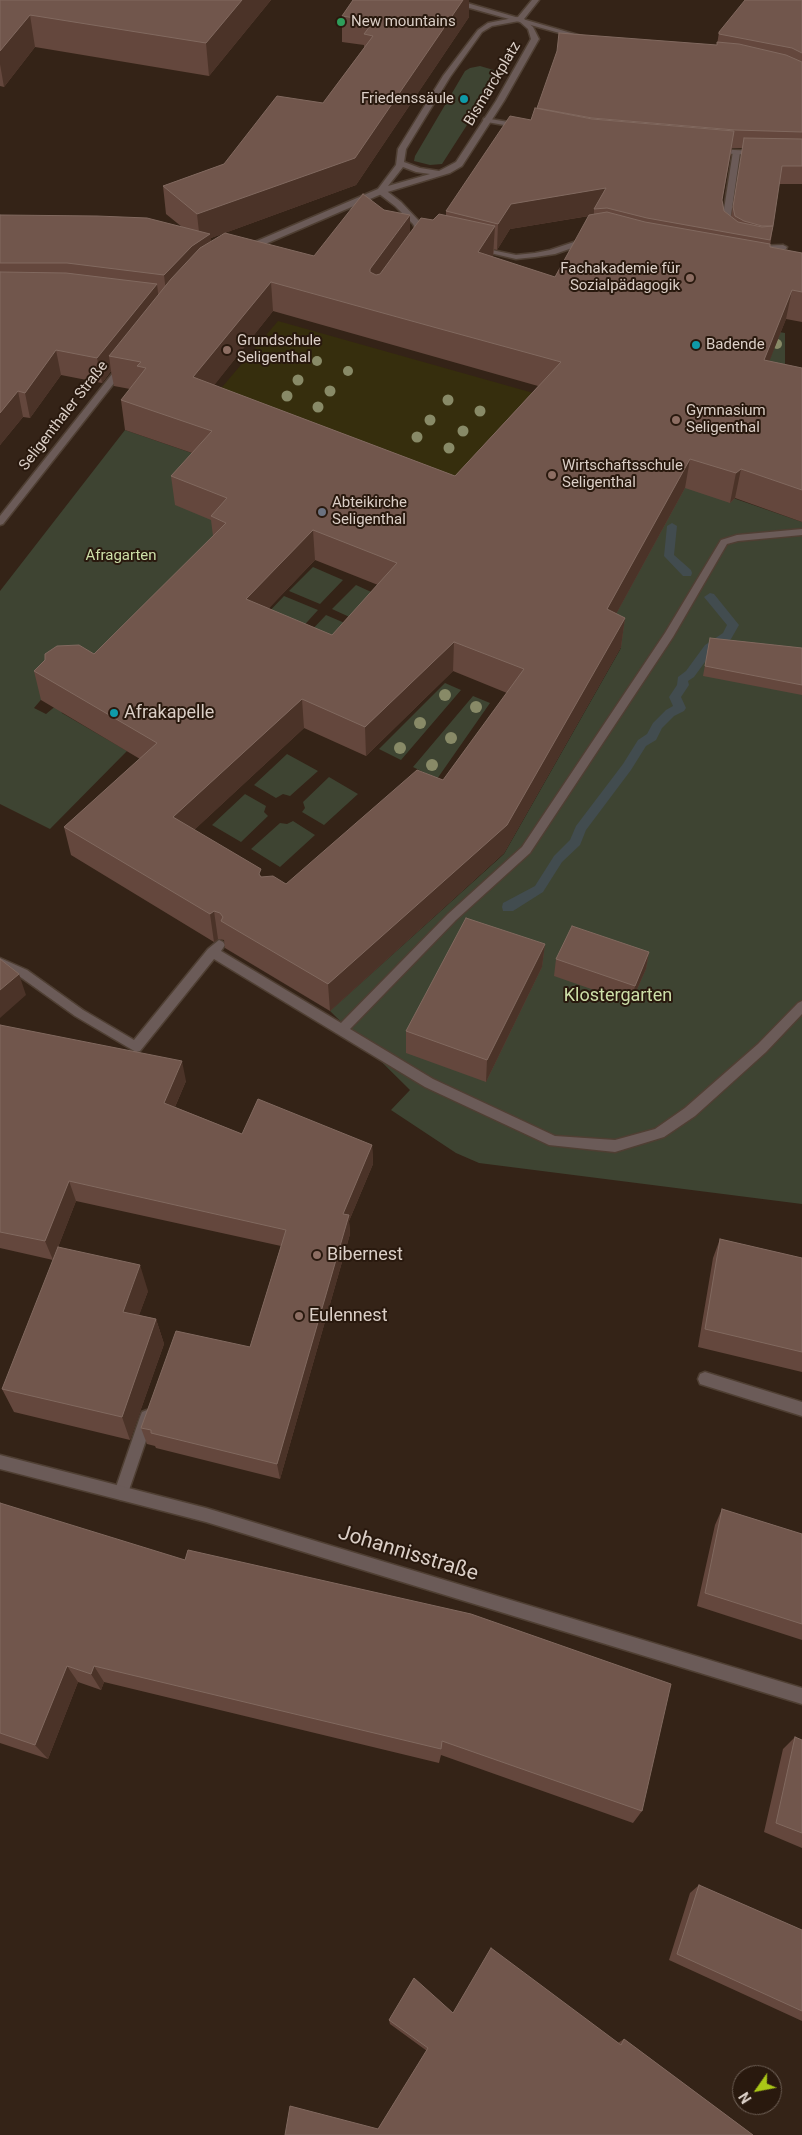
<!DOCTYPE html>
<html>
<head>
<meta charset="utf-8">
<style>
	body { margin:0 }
	#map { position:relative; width:802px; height:2135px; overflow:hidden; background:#342317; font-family:Roboto,sans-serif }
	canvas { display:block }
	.north { position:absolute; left:732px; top:2065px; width:50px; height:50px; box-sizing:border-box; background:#29190e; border:1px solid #706258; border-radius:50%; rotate:237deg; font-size:14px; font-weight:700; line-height:20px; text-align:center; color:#dbcfc7 }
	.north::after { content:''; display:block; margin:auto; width:18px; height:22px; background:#aac717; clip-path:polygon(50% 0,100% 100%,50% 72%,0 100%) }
</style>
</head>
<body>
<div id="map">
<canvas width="802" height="2135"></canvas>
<div class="north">N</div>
</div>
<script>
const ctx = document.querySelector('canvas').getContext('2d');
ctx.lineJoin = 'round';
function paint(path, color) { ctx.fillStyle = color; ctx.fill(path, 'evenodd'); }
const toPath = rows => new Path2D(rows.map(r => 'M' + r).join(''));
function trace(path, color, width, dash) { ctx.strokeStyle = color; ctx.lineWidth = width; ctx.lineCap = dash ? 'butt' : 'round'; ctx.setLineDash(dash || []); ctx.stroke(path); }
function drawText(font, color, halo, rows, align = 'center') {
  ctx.font = font + ' Roboto,sans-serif'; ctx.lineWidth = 4; ctx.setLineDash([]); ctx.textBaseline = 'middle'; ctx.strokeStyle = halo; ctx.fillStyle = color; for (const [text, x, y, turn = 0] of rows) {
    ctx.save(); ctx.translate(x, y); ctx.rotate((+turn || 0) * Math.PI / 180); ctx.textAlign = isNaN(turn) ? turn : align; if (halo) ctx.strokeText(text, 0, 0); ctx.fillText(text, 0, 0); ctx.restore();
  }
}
paint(toPath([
	[480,66,497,71,499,75,442,164,430,165,414,161,415,156,465,71,470,68],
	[773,331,785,333,785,378,756,372],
	[125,430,215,461,230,527,229,553,45,695,34,708,46,714,58,704,62,713,127,751,50,829,0,804,0,591],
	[667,475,802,522,802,1204,479,1163,456,1153,391,1110,410,1090,330,1011,504,854,621,648,603,638],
	[313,567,343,580,320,604,289,591],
	[356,585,380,596,356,620,332,609],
	[284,596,318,610,299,631,264,617],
	[326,615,354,627,335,647,307,635],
	[445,683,461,690,401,760,379,749],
	[473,696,490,703,437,779,413,767],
	[287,754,318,771,290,796,283,794,276,798,254,785],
	[329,777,358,794,324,825,302,812,305,808,303,802],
	[245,794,266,806,264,812,268,816,241,842,212,825],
	[293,821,315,835,280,867,251,849,280,823,287,824]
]), '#3e4432');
paint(toPath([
	[278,321,544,396,449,497,207,405]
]), '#362e0d');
paint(toPath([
	[672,523,677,526,674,555,691,570,692,573,691,576,683,576,664,556,667,526,672,523],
	[710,593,714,594,739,625,731,639,713,651,694,677,688,681,689,685,681,697,686,708,684,711,674,716,662,728,656,740,646,746,631,770,586,830,580,845,562,862,543,892,513,911,503,911,502,907,503,903,535,886,554,856,570,840,576,826,623,764,638,740,647,734,653,723,666,710,673,706,669,697,677,685,678,677,686,671,705,645,723,633,727,625,704,597,710,593]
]), '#424c4f');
const service = toPath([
	[733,151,740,153,729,229,725,231,721,229,733,151],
	[378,189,384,189,401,202,419,221,427,235,424,240,418,240,419,235,413,224,395,206,378,193,378,189],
	[589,237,593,239,592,241,555,254,535,257,516,259,473,249,477,247,516,255,535,253,550,250,589,237],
	[783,245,787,247,786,249,756,250,752,248,756,246,783,245],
	[802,529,802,535,738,541,727,544,673,637,530,853,456,920,350,1029,433,1079,555,1136,615,1140,655,1129,685,1108,758,1044,798,1003,802,1001,802,1014,766,1052,695,1116,664,1137,615,1152,549,1145,425,1087,214,959,140,1051,136,1052,75,1016,19,976,0,968,0,958,27,970,83,1010,134,1040,208,949,219,940,223,942,225,945,221,951,341,1023,448,914,522,847,665,633,721,540,737,535,802,529],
	[147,1410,152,1412,154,1417,128,1493,126,1498,121,1500,116,1498,114,1493,140,1417,142,1412,147,1410]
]);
const minor = toPath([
	[426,0,467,3,585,37,581,39,466,7,426,0],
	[484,118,521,124,525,126,521,128,487,122,483,120,484,118],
	[712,149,757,151,761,153,757,155,715,153,711,151,712,149],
	[705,1372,802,1402,802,1416,700,1384,698,1379,700,1374,705,1372]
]);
const tertiary = toPath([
	[532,0,539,0,524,19,533,27,539,39,504,101,462,166,450,173,384,193,249,251,243,251,243,247,378,189,396,165,398,149,443,76,478,30,488,23,518,17,532,0],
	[519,21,528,29,531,39,496,101,456,162,439,171,420,168,404,162,406,149,450,77,482,32,492,26,519,21],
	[403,167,416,172,430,174,388,186,403,167],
	[123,363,127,366,126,368,3,524,0,525,0,516,120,364,123,363],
	[0,1455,206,1508,802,1688,802,1704,206,1522,0,1469,0,1455]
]);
trace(service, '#4f3f33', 3);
trace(minor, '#4f3f33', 3);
trace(tertiary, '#4f3f33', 3);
paint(service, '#6b5b58');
paint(minor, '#6b5b58');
paint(tertiary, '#6b5b58');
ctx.fillStyle = '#888a67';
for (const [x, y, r] of [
	[777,344,5],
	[317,361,5],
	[348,371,5],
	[298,380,5.5],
	[330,391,5.5],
	[287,396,5.5],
	[448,400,5.5],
	[318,407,5.5],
	[480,411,5.5],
	[430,420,5.5],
	[463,431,5.5],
	[417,437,5.5],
	[449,448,5.5],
	[445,695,6],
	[476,707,6],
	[420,723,6],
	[451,738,6],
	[400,748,6],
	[432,765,6]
]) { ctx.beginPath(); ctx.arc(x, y, r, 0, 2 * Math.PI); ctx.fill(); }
paint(toPath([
	[0,0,271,0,209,76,35,47,4,87,0,86],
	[353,0,469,0,469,17,356,185,211,238,211,242,314,256,410,233,433,220,446,215,446,211,531,120,537,109,717,45,719,32,802,0,802,184,779,184,770,247,802,253,802,322,786,319,769,361,802,368,802,522,735,498,730,503,685,488,616,614,625,618,621,647,504,853,330,1011,225,948,224,940,218,939,214,942,71,855,64,827,140,759,41,700,34,671,94,654,213,536,211,520,175,505,171,476,192,453,125,430,121,400,130,389,114,386,111,371,102,383,61,375,30,418,23,417,0,445,0,215,182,227,166,214,163,186,224,164,323,103,364,48,364,45,342,42,342,16],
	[732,148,743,148,731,217,724,211,722,200],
	[589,216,555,277,492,257,493,256,494,249,497,250,510,229],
	[273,311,538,386,455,476,214,385],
	[315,560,378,585,332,635,268,609],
	[453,671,507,693,443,780,286,884,262,877,194,830,304,728,366,756],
	[710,638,802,648,802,695,703,676],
	[545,944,542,967,486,1082,406,1053,406,1031],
	[649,952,646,969,631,1003,554,976,556,959],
	[0,1025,186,1081,175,1107,242,1134,372,1145,373,1164,349,1221,350,1234,280,1479,156,1448,155,1446,147,1444,141,1428,250,1347,281,1246,76,1201,53,1260,0,1248],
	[720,1239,802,1258,802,1372,698,1347,713,1258],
	[148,1291,139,1315,156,1319,164,1344,130,1440,14,1412,2,1389],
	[0,1503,642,1811,633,1823,441,1755,439,1763,104,1682,101,1690,78,1682,48,1759,0,1743],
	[722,1509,802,1534,802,1640,697,1606,715,1525],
	[795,1737,802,1740,802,1848,764,1832,783,1749],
	[699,1885,802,1930,802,2021,669,1960,690,1893],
	[453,2013,618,2043,624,2039,753,2135,378,2129,427,2051,390,2024,389,2020]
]), '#64473d');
paint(toPath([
	[242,0,271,0,209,76,206,43],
	[463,0,469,0,469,17,356,185,211,238,213,259,167,300,164,275,192,246,200,241,197,214],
	[30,15,35,47,4,87,0,64,0,51],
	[606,188,594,209,594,215,510,229,497,250,498,224,511,204],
	[410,215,410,245,370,299,370,269],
	[495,226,493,256,477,282,478,252],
	[271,282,273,311,197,407,193,377],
	[157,284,160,309,109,356,111,371,102,383,97,358],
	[792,290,786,319,758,390,764,360],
	[56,350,61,375,30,418,25,393],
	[18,391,23,417,0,445,0,413],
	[690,459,685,488,603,638,607,609],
	[741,469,735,498,730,503,736,473],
	[313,530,315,560,249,629,246,599],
	[625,618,621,647,504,853,330,1011,328,984],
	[454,642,453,671,366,756,365,727],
	[302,699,304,728,178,845,173,817],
	[214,911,218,939,214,942,210,914],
	[545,944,542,967,486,1082,487,1060],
	[649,952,646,969,631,1003,635,986],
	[19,974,26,995,0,1018,0,990],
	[182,1061,186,1081,168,1123,164,1103],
	[372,1145,373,1164,349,1221,350,1234,280,1479,277,1464,343,1214],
	[69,1181,76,1201,53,1260,45,1241],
	[140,1265,148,1291,131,1337,123,1312],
	[156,1319,164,1344,130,1440,122,1417],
	[67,1666,78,1682,48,1759,35,1745],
	[94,1666,104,1682,101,1690,91,1674]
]), '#4b3328');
const building = toPath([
	[0,0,242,0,206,43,30,15,0,51,0,0],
	[353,0,463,0,355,158,197,214,163,186,224,164,277,96,323,103,373,36,364,34,374,21,342,16,353,0],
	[745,0,802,0,802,53,792,48,719,34,719,32,745,0],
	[559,33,717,45,717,42,739,44,786,55,802,62,802,132,735,130,592,118,537,108,557,51,559,33],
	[535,108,592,119,734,131,722,200,724,211,738,222,762,227,773,226,770,240,647,218,607,208,594,209,606,188,511,204,498,224,446,211,510,116,531,120,535,108],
	[744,138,802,139,802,166,782,166,773,226,762,226,744,221,735,216,733,207,744,138],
	[363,194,384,210,410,215,370,269,370,272,376,275,380,274,421,218,433,220,439,214,495,226,478,252,555,277,589,215,607,212,645,222,770,244,770,247,802,253,802,292,792,290,764,360,802,368,802,490,741,469,736,473,690,459,607,609,625,618,507,825,328,984,221,921,223,917,220,913,214,911,210,914,64,827,157,743,34,671,45,660,45,654,57,646,79,645,94,654,226,523,211,516,227,498,171,476,212,431,121,400,146,368,137,366,141,362,109,356,171,279,200,248,225,233,314,256,363,194],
	[271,282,437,328,561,362,455,476,193,377,271,282],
	[313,530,397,563,332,635,246,599,313,530],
	[454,642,524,669,443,780,417,770,286,884,273,876,261,877,259,874,261,869,173,817,302,699,365,727,454,642],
	[0,215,97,216,147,218,210,234,192,246,164,275,67,263,0,263,0,215],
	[0,272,66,273,157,284,97,358,56,350,25,393,18,391,0,413,0,272],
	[710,638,802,648,802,685,705,666,710,638],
	[466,918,545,944,487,1060,406,1031,466,918],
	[572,926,649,952,635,986,556,959,572,926],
	[0,959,19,974,0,990,0,959],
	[0,1025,182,1061,164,1103,242,1134,258,1099,372,1145,343,1214,349,1215,277,1464,151,1433,151,1430,141,1428,176,1331,250,1347,286,1230,69,1181,45,1241,0,1232,0,1025],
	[720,1239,802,1258,802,1352,705,1329,720,1239],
	[58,1247,140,1265,123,1312,156,1319,122,1417,2,1389,58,1247],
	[0,1503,185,1560,188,1550,471,1614,671,1684,642,1811,442,1741,441,1749,94,1666,91,1674,67,1666,35,1745,0,1733,0,1503],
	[722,1509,802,1534,802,1624,705,1593,722,1509],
	[795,1737,802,1740,802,1833,776,1823,795,1737],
	[699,1885,802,1930,802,2011,677,1954,699,1885],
	[491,1948,621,2045,624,2039,753,2135,285,2135,290,2106,378,2129,428,2048,389,2020,414,1978,453,2013,491,1948]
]);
paint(building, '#71564c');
trace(building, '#81695f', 1);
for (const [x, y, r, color] of [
	[341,22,5,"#2e9e5b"],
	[464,99,5,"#0f9aa8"],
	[690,278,5,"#8d6e63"],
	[696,345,5,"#0f9aa8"],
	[227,350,5,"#8d6e63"],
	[676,420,5,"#8d6e63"],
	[552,475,5,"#8d6e63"],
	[322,512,5,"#6b7280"],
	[114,713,5,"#0f9aa8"],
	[317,1255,5,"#8d6e63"],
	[299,1316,5,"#8d6e63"]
]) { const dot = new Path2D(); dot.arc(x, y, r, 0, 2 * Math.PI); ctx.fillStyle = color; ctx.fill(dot); trace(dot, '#29190e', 2); }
drawText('15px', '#dbcfc7', '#29190e', [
	["New mountains",351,22],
	["Friedenssäule",454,99,"right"],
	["Fachakademie für",680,269,"right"],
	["Sozialpädagogik",680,286,"right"],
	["Grundschule",237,341],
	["Seligenthal",237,358],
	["Badende",706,345],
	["Gymnasium",686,411],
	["Seligenthal",686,428],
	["Wirtschaftsschule",562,466],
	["Seligenthal",562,483],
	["Abteikirche",332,503],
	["Seligenthal",332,520]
], 'left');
drawText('15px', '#dbcfc7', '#29190e', [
	["Bismarckplatz",493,84,-59],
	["Seligenthaler Straße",64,416,-52]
]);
drawText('15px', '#cddfa8', '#29190e', [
	["Afragarten",121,556]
]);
drawText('18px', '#dbcfc7', '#29190e', [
	["Afrakapelle",124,713],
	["Bibernest",327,1255],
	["Eulennest",309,1316]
], 'left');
drawText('18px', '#cddfa8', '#29190e', [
	["Klostergarten",618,996]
]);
drawText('21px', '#dbcfc7', '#29190e', [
	["Johannisstraße",408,1554,17]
]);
</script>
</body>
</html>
